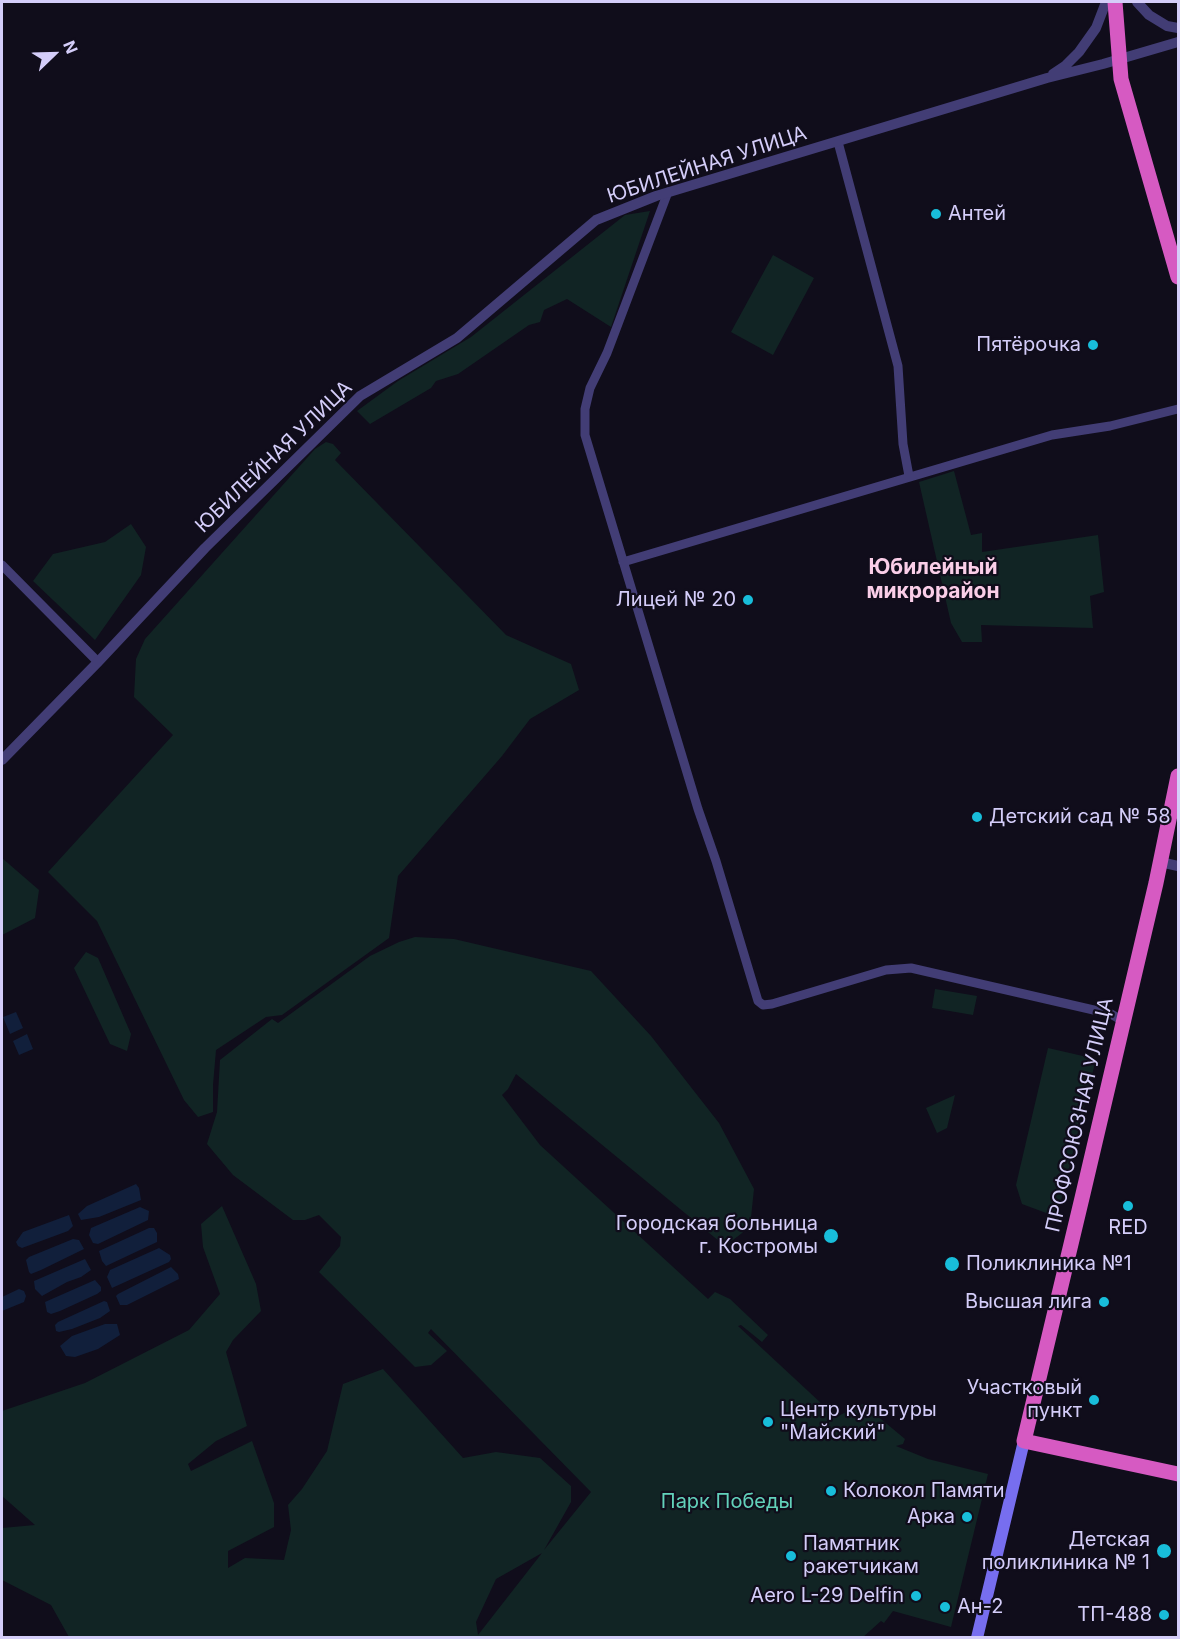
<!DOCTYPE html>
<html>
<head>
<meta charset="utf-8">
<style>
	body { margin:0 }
	#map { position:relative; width:1180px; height:1639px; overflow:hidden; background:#100d1b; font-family:Inter,sans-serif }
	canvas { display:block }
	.frame { position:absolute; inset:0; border:3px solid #d4cdf9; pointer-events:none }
	.north { position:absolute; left:24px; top:24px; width:60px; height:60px; -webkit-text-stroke:4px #100d1b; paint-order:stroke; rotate:67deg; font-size:16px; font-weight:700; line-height:24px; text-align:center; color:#d4cdf9 }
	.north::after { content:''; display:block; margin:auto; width:21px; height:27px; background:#d4cdf9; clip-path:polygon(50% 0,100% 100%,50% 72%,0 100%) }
</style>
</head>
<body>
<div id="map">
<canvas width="1180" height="1639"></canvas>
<div class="frame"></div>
<div class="north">N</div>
</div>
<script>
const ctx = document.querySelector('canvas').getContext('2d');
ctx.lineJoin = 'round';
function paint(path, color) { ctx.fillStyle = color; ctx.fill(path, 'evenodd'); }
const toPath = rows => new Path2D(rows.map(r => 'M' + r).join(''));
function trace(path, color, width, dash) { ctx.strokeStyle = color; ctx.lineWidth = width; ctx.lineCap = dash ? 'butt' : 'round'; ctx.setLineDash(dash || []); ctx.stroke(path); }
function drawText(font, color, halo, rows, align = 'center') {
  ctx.font = font + ' Inter,sans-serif'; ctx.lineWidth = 4.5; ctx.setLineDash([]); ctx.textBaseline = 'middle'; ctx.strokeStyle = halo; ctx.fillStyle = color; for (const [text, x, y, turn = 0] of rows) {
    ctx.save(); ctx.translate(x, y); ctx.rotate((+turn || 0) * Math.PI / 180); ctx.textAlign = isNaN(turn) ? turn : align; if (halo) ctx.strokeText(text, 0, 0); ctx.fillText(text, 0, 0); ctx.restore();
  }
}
paint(toPath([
	[650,211,611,327,567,299,544,310,540,322,529,325,458,374,436,381,431,388,370,424,357,411,398,381,471,337,625,215],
	[773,255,814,278,773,355,731,332],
	[326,442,333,444,341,453,335,460,506,635,571,664,579,690,530,719,502,756,398,876,389,938,282,1015,266,1017,216,1050,213,1085,213,1112,198,1117,184,1100,97,921,48,872,173,735,134,697,136,659,145,639,315,449],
	[954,471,971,535,982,533,982,552,1098,535,1104,592,1090,596,1093,628,981,625,982,642,962,642,951,623,919,482],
	[131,524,146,547,141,575,95,640,33,581,53,554,105,542],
	[2,858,39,890,35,918,2,935],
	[415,937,454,939,591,971,651,1036,719,1123,754,1189,750,1227,725,1246,516,1074,508,1089,502,1095,540,1145,708,1299,715,1292,730,1299,768,1335,762,1342,741,1325,738,1326,836,1417,863,1404,905,1439,903,1444,896,1446,928,1459,988,1474,951,1627,893,1611,884,1623,881,1621,862,1638,69,1637,51,1605,2,1580,2,1528,35,1525,2,1496,2,1411,85,1383,189,1330,220,1294,203,1247,201,1224,222,1206,256,1284,261,1311,233,1340,226,1352,247,1426,216,1441,188,1464,191,1471,252,1441,274,1503,274,1527,228,1551,228,1568,245,1558,284,1560,291,1530,288,1505,302,1489,327,1451,343,1384,383,1369,463,1458,496,1452,540,1458,571,1486,571,1502,544,1550,591,1492,431,1329,428,1333,447,1351,431,1365,415,1367,319,1272,340,1246,341,1237,319,1215,305,1220,293,1220,233,1175,207,1144,217,1112,220,1060,272,1019,278,1023,370,956,399,942],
	[542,1553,478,1635,476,1622,496,1579],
	[86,952,98,958,131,1034,127,1051,110,1044,74,968],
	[935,989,977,996,973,1015,932,1008],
	[1048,1048,1096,1059,1057,1217,1022,1204,1016,1185],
	[955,1095,947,1128,937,1133,926,1108]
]), '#112424');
paint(toPath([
	[16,1012,23,1028,10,1034,3,1017],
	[27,1034,33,1049,19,1055,13,1041],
	[136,1184,139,1188,141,1200,99,1217,81,1220,78,1214,87,1206],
	[140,1207,149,1211,148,1220,98,1244,93,1243,89,1235,91,1228],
	[69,1215,73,1226,68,1231,22,1248,18,1246,16,1242,23,1232],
	[149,1228,154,1228,157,1233,157,1242,106,1266,102,1261,99,1251],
	[73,1239,79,1240,84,1249,41,1270,31,1274,29,1272,26,1260,29,1257],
	[159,1248,170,1255,171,1259,169,1262,112,1288,107,1277,110,1270],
	[85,1259,91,1270,81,1277,67,1282,42,1296,35,1289,34,1281],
	[171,1267,178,1274,179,1279,127,1305,120,1305,116,1296,118,1294],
	[95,1280,101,1287,101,1291,97,1294,60,1311,51,1314,47,1312,45,1302],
	[19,1289,24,1291,26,1296,24,1302,2,1311,2,1297],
	[104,1301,107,1302,110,1311,100,1318,72,1329,59,1332,56,1331,55,1325,58,1322],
	[105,1324,117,1324,120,1335,98,1349,75,1357,66,1356,60,1346,72,1336]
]), '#111f3b');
trace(toPath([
	[838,142,898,366,903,444,909,476],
	[668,192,607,353,590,388,585,409,585,435,698,809,716,861,758,1001,763,1005,772,1004,886,970,911,968,1111,1014,1123,1021],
	[623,562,1052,435,1110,426,1178,409],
	[2,565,98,662]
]), '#423d75', 9);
trace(toPath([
	[1137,2,1149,15,1167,26,1178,28],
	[1053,74,1065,66,1079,52,1096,28,1106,2],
	[2,760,98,662,205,548,360,396,457,338,596,220,656,196,1047,78,1103,64,1178,42],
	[1160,862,1178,866]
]), '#423d75', 10);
trace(toPath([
	[977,1638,1024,1441]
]), '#776eef', 12);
trace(toPath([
	[1115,2,1121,79,1178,277],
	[1178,776,1156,883,1082,1198,1024,1441,1178,1474]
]), '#d65ac2', 15);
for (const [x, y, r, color] of [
	[936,214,6,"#18bdda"],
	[1093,345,6,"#18bdda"],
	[748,600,6,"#18bdda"],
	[977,817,6,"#18bdda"],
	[1128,1206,6,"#18bdda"],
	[831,1236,8,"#18bdda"],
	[952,1264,8,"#18bdda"],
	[1104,1302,6,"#18bdda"],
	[1094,1400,6,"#18bdda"],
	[768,1422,6,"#18bdda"],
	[831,1491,6,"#18bdda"],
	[967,1517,6,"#18bdda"],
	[1164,1551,8,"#18bdda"],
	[791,1556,6,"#18bdda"],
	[916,1596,6,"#18bdda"],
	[945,1607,6,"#18bdda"],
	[1164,1615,6,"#18bdda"]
]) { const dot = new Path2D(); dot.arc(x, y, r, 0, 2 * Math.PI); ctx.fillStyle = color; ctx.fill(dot); trace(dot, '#100d1b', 2); }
drawText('20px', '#d4cdf9', '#100d1b', [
	["ЮБИЛЕЙНАЯ УЛИЦА",707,165,-18],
	["ЮБИЛЕЙНАЯ УЛИЦА",274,457,-44],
	["ПРОФСОЮЗНАЯ УЛИЦА",1080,1115,-77]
]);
drawText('20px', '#d4cdf9', '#100d1b', [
	["Антей",948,214,"left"],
	["Пятёрочка",1081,345],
	["Лицей № 20",736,600],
	["Детский сад № 58",989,817,"left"],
	["Городская больница",818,1224],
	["г. Костромы",818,1247],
	["RED",1128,1228,"center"],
	["Поликлиника №1",966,1264,"left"],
	["Высшая лига",1092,1302],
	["Участковый",1082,1388],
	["пункт",1082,1411],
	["Центр культуры",780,1410,"left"],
	["\"Майский\"",780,1433,"left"],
	["Колокол Памяти",843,1491,"left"],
	["Арка",955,1517],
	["Детская",1150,1540],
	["поликлиника № 1",1150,1563],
	["Памятник",803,1544,"left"],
	["ракетчикам",803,1567,"left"],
	["Aero L-29 Delfin",904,1596],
	["Ан-2",957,1607,"left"],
	["ТП-488",1152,1615]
], 'right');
drawText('20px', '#62d0ba', '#100d1b', [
	["Парк Победы",727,1502]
]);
drawText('bold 21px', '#facee8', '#100d1b', [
	["Юбилейный",933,568],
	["микрорайон",933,592]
]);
</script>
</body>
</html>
